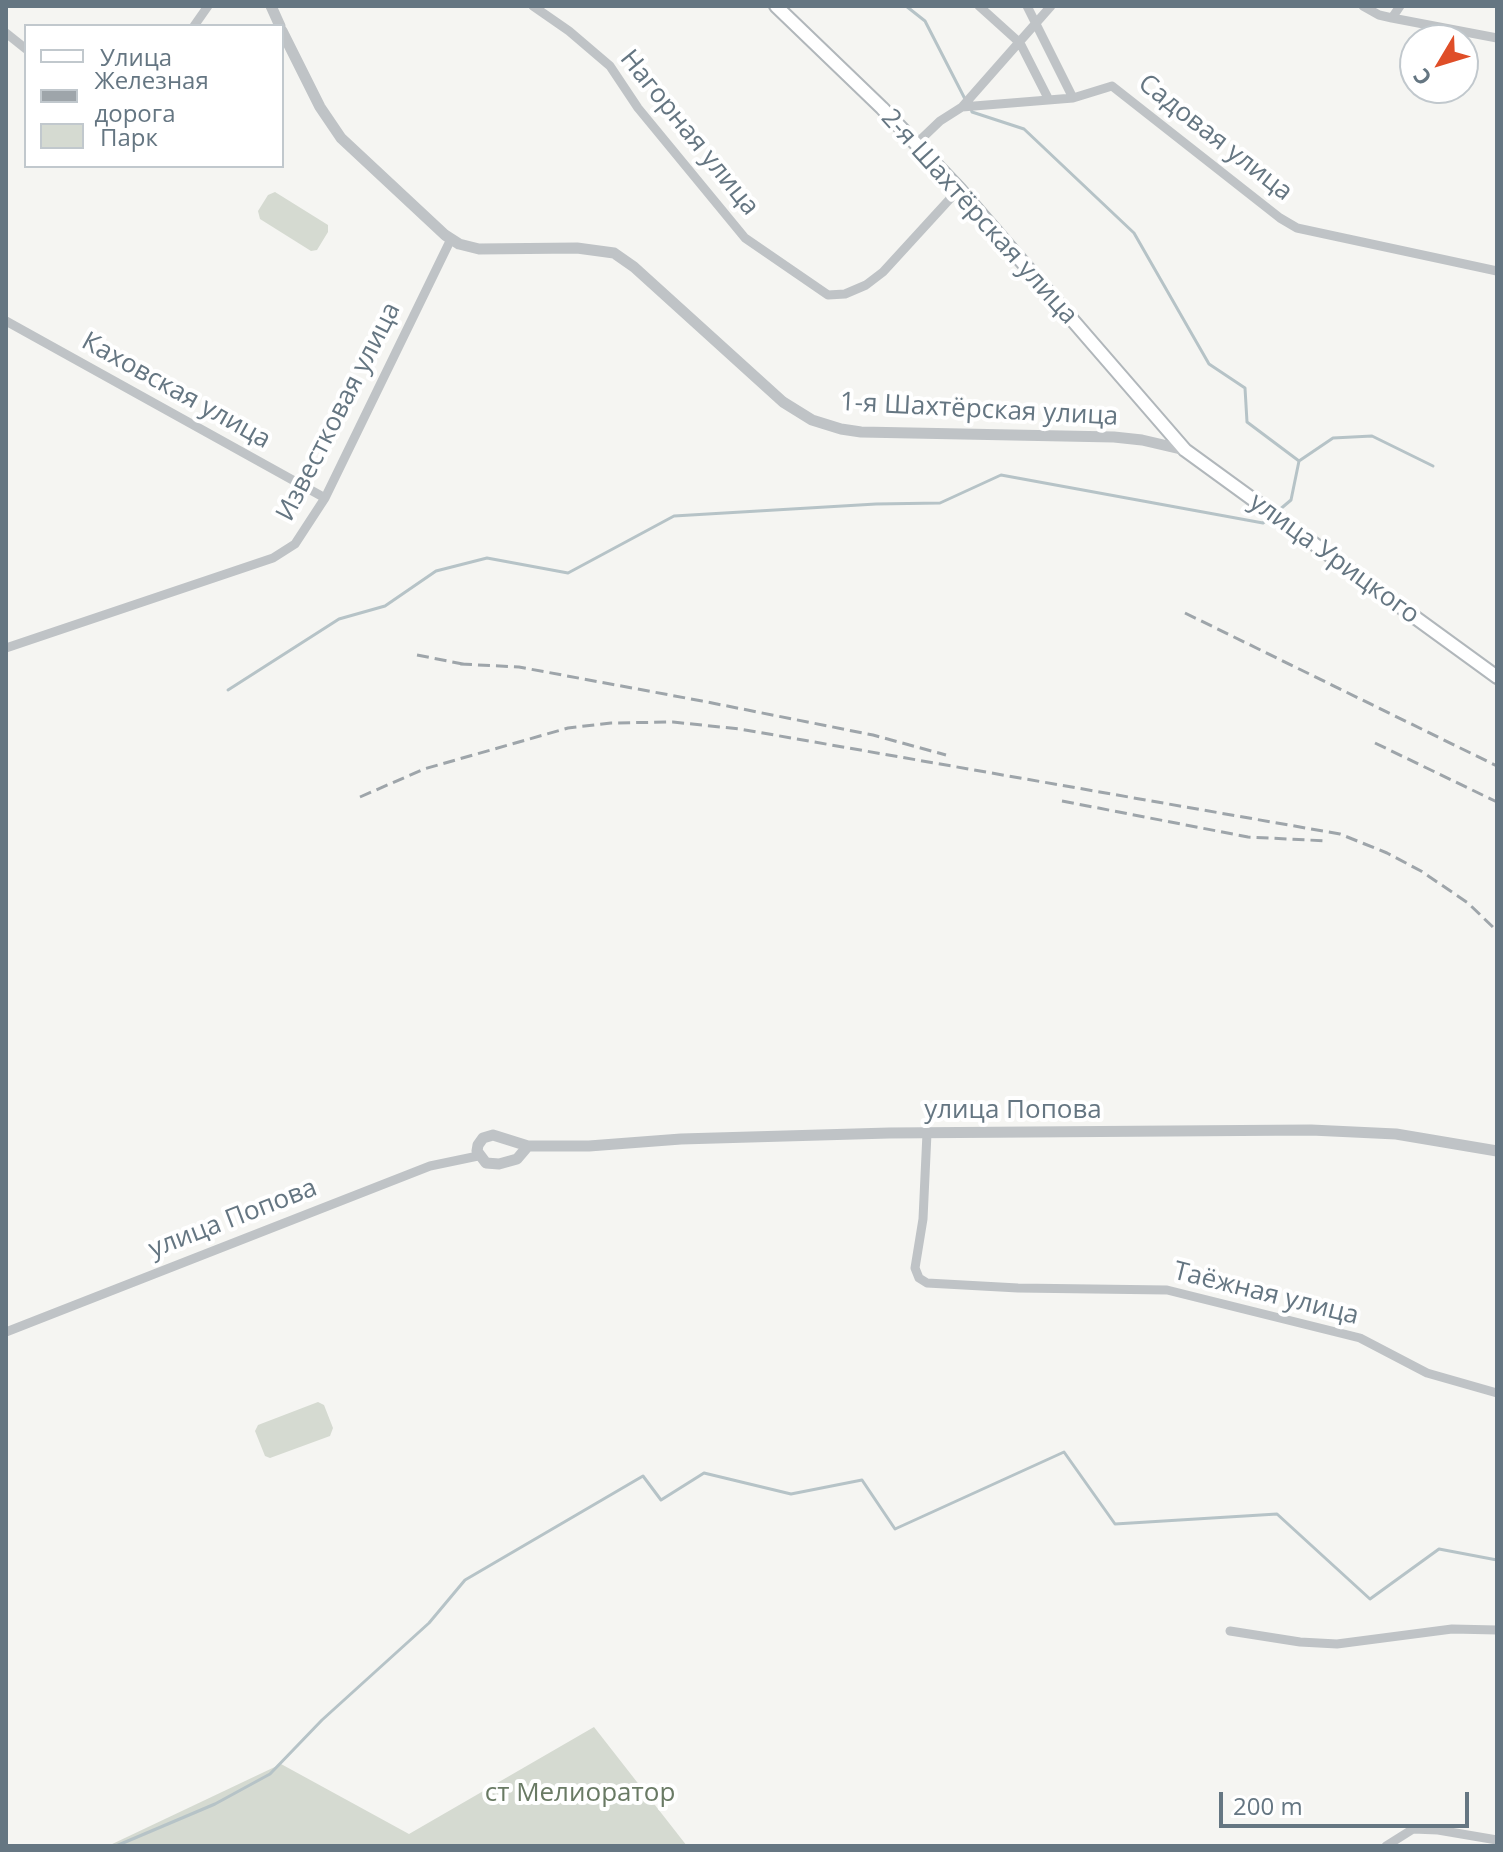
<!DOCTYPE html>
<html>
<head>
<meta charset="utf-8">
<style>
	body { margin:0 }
	#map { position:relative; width:1503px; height:1852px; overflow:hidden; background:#f5f5f2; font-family:"Open Sans",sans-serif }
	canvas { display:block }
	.frame { position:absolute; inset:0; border:8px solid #657682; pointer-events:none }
	.legend { position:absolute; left:24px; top:24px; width:260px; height:144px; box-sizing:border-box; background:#fff; border:2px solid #c1c8cd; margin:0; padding:10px 14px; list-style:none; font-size:24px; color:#657682 }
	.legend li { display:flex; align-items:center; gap:16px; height:40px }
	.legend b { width:40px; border:2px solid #c1c8cd }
	.north { position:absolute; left:1399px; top:24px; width:80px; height:80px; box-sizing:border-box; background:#fff; border:2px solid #c1c8cd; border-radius:50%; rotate:232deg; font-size:22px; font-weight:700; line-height:32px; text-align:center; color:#657682 }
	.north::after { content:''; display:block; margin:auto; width:28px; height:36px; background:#df4e28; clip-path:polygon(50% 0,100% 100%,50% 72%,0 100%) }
	.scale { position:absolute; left:1219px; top:1792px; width:250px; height:36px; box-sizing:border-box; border:4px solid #657682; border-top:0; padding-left:10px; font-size:24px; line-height:28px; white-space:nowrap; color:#657682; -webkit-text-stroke:6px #fff; paint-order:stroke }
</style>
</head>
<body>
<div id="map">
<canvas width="1503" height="1852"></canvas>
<div class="frame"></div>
<ul class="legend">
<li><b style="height:10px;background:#fff"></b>Улица</li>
<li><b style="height:10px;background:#9ea5aa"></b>Железная дорога</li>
<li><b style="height:22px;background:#d5dad1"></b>Парк</li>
</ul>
<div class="north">С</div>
<div class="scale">200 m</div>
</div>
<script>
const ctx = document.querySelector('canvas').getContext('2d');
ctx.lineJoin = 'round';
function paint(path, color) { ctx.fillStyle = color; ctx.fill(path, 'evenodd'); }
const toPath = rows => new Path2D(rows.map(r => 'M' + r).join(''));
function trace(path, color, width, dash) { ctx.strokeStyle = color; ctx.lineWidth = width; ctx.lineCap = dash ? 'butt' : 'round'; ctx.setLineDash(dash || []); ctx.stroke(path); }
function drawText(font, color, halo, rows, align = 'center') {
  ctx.font = font + ' "Open Sans",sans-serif'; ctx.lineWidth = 8; ctx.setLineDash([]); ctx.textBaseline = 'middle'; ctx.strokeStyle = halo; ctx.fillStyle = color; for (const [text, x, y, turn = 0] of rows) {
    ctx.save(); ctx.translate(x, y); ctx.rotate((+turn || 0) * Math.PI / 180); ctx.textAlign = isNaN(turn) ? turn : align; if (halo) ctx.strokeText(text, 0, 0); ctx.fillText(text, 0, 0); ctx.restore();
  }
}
paint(toPath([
	[275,192,328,225,328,232,317,250,311,251,260,219,258,211,268,195],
	[318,1402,324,1405,333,1428,330,1436,270,1458,265,1456,255,1431,258,1425],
	[594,1727,687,1846,108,1846,281,1764,409,1834]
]), '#d5dad1');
trace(toPath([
	[906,6,925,21,965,99],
	[971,109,972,112,1024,129,1134,233,1209,364,1245,388,1247,422,1299,461],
	[1278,511,1291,500,1299,461,1333,438,1372,436,1433,466],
	[228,690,339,619,385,606,436,571,487,558,568,573,674,516,876,504,940,503,1001,475,1263,523,1269,518],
	[116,1846,215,1804,270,1774,322,1720,429,1623,465,1580,643,1476,661,1500,704,1473,791,1494,862,1480,895,1529,1064,1452,1115,1524,1277,1514,1370,1599,1439,1549,1497,1560]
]), '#b6c3c7', 3);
const secondary = toPath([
	[776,6,882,108,959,189,1185,450,1497,677]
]);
trace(secondary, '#b1b7bb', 16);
trace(toPath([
	[533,6,569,31,610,66,638,108,745,238,828,295,845,294,866,285,883,272,959,189],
	[979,6,1020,43,1049,100],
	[1027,6,1073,98],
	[1363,6,1379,15,1392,18,1497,38],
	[1392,18,1400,6],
	[194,26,208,6],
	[6,33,26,49],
	[962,107,1051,6],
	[917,143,940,121,962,107,1073,98,1112,86,1280,218,1297,228,1497,271],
	[6,321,325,498],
	[6,648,273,558,295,544,325,498,451,239],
	[927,1133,923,1219,915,1268,919,1278,927,1283,1018,1288,1167,1290,1360,1338,1427,1373,1497,1393],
	[6,1332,430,1166,478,1156],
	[1230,1631,1300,1642,1337,1644,1452,1629,1497,1630],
	[1386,1846,1413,1829,1438,1830,1497,1840]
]), '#bfc3c6', 9);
trace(toPath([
	[271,6,280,26],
	[282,31,320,107,341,138,445,235,459,244,479,249,577,248,614,253,634,267,783,402,812,420,841,429,861,432,1114,437,1142,440,1185,450],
	[528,1146,517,1159,499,1164,486,1163,477,1151,478,1145,483,1138,493,1135,528,1146,589,1146,681,1139,889,1133,1311,1130,1396,1134,1497,1151]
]), '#bfc3c6', 11);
trace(secondary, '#fff', 12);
trace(toPath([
	[1185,613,1497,766],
	[417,655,468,665],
	[460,664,519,667,702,701,873,735,946,755],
	[1375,743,1497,802],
	[360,797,424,769,568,728,611,723,673,722,740,729,1340,834,1387,853,1421,871,1468,903,1497,931],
	[1062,801,1248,837,1328,841]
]), '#9ea5aa', 3, [12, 6]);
drawText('26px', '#657682', '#fff', [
	["Нагорная улица",689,133,51],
	["Садовая улица",1215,138,38],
	["2-я Шахтёрская улица",979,217,48],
	["Каховская улица",176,391,29],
	["1-я Шахтёрская улица",979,410,3],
	["Известковая улица",339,412,-63],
	["улица Урицкого",1334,559,36],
	["улица Попова",1013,1111],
	["улица Попова",233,1219,-21],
	["Таёжная улица",1266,1294,14]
]);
drawText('26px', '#697a64', '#fff', [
	["ст Мелиоратор",580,1794]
]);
</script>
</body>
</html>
